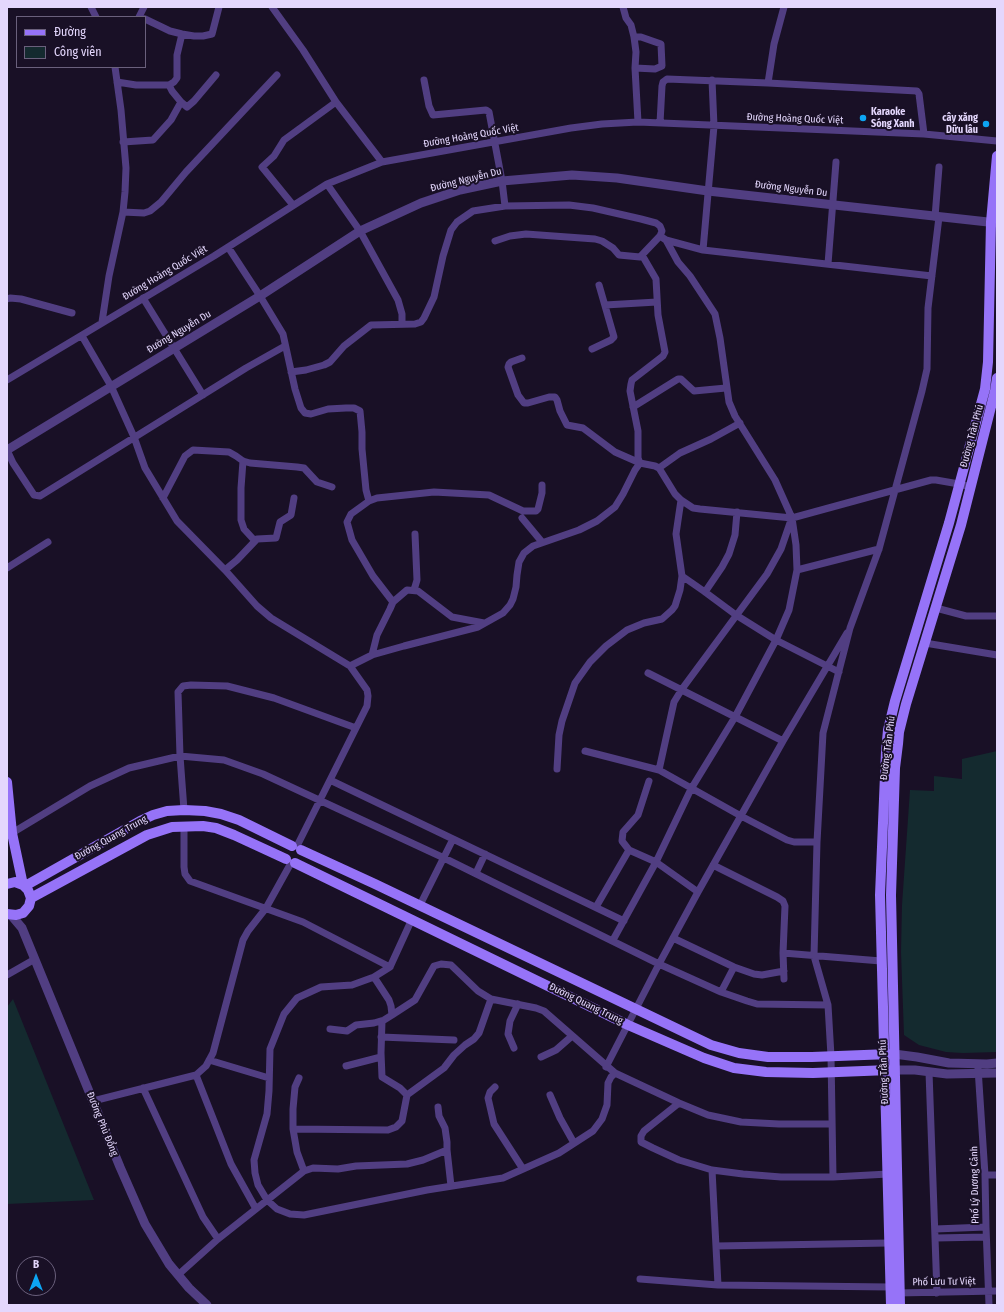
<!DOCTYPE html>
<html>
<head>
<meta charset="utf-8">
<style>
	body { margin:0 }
	#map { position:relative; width:1004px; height:1312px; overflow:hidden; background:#191026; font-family:"Fira Sans Condensed",sans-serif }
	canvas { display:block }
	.frame { position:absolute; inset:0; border:8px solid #e4d7fd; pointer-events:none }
	.legend { position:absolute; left:16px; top:16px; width:130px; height:52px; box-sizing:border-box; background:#191026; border:1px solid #6a607c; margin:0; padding:5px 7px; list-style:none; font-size:12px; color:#e4d7fd }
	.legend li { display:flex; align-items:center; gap:8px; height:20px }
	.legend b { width:20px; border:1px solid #6a607c }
	.north { position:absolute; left:16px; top:1256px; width:40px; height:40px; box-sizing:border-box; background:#191026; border:1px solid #6a607c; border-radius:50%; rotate:0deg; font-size:11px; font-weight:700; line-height:16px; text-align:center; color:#e4d7fd }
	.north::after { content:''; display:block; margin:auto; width:14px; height:18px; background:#0da5f3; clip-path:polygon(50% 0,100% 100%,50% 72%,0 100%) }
</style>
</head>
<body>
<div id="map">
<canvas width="1004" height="1312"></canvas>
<div class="frame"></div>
<ul class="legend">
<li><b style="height:5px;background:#9673f8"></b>Đường</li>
<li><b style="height:11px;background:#142a2f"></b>Công viên</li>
</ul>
<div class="north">B</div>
</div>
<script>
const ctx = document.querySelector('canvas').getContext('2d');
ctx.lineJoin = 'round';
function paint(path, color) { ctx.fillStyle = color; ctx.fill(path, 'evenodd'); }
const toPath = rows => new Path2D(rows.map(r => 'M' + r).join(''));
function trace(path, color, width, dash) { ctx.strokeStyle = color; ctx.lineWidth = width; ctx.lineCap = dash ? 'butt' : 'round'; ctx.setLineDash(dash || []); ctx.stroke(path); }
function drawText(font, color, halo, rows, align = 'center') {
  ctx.font = font + ' "Fira Sans Condensed",sans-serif'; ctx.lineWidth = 4; ctx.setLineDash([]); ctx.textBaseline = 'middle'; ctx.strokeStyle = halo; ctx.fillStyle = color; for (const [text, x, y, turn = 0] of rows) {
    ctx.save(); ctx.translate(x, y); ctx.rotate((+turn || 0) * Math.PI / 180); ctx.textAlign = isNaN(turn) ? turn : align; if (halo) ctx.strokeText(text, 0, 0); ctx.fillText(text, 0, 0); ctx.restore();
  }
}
paint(toPath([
	[997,751,997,1052,963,1053,946,1052,919,1045,904,1035,901,952,902,905,910,790,934,791,934,776,962,779,962,759],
	[13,999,94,1200,7,1204,7,1007]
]), '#142a2f');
trace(toPath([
	[91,7,96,17],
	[272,7,303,50,336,102,382,162],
	[623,7,626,18,631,25,634,37],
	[139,17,144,7],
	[145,19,170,31,182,34,194,36,203,36,212,34,219,7],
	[635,68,636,52,634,37,641,37,661,44,662,66,655,69,635,68,638,122],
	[424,80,429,106,433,115,486,110,489,112,502,181,505,206],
	[117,82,136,85,169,85,174,82,177,78,177,55,182,34],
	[768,83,774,44,784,7],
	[169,85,172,91,181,102,187,107,194,101,216,75],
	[660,123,662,86,663,82,667,79,768,83,917,91,919,94,924,134],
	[123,142,153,140,171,120,181,102],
	[327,184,360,231,398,300,402,314,402,324],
	[293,205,262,167,274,156,284,140,336,102],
	[123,212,144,213,150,211,161,202,186,172,277,75],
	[935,217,939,167],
	[666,240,703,250,932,276],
	[228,247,260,296,283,334,295,389,301,408,305,413,311,414,328,409,346,408,354,408,360,411,362,432,362,449,366,490,369,501],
	[703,250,714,126,712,80],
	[642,255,656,279,658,315,665,352,663,356,632,380,631,384,630,391,638,431,638,458,640,463,655,466,659,468,675,494,681,500,693,508,700,509,792,518,931,480,936,480,959,484,971,487],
	[828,264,836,162],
	[143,298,203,395],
	[7,299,10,298,21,299,72,313],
	[605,305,657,302],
	[102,322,109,276,123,212,125,192,126,168,121,110,115,67],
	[82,336,111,386,134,437,145,468,177,521,225,570,257,606,271,618,350,666,367,690,368,696,367,706,297,846],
	[592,349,611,340,614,337,599,285],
	[291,372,306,370,324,365,330,362,344,346,371,325,415,324,421,322,424,318,434,297,443,256,451,230,457,222,473,211,505,206,569,205,593,208,641,219,656,223,660,226,662,231,660,236,640,257,619,255,613,248,602,241,595,239,526,234,510,236,495,241],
	[7,380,214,256,327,184,382,162,571,128,602,124,638,122,924,134,997,141],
	[633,407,678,379,681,379,694,391,726,388],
	[7,450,13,463,34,495,40,496,246,368,285,346],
	[243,461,241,488,241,520,244,529,255,541],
	[659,468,680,453,711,439,740,423],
	[163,498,185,456,193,450,229,452,236,456,243,461,250,463,297,467,304,468,317,482,332,487],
	[522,518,542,542],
	[7,568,48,542],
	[225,570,237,560,257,539,276,538,280,522,291,515,294,498],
	[797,570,879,549],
	[682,576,705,592,736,615,776,640,839,672],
	[414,590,417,580,415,534],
	[705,592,722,567,729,554,735,535,737,512],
	[393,602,373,576,352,540,347,522,351,514,369,501,377,498,434,492,489,495,523,511,536,511,538,509,542,493,542,485],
	[936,608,966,616,997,616],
	[925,643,997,655],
	[372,655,377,635,390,609,393,602,407,590,418,591,452,617,484,623],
	[350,666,372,655,404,646,478,627,503,613,510,605,513,599,516,587,517,575,519,562,524,553,533,546,579,530,597,521,615,507,623,494,635,470,640,463,615,452,583,428,567,425,560,411,557,400,555,397,549,397,528,403,524,403,518,395,508,367,509,364,511,362,522,358],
	[648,673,783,741],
	[585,751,659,770,741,816,787,840,794,842,817,842],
	[557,769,559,735,562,721,575,683,590,662,606,646,627,630,644,623,662,619,672,610,675,606,680,590,682,576,676,534,681,500],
	[659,770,674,702,682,689,767,574,781,549,791,520],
	[330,780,624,921],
	[649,781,638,815,623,832,622,841,629,850,656,862,698,892],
	[184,810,180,756,178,692,183,686,191,685,227,686,274,698,356,728],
	[184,826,184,867,185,874,190,881,303,922,390,967,412,919],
	[7,836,90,786,129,768,180,756,224,760,263,774,444,858,659,964,721,992,747,1001,757,1004,828,1005],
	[713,865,777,897,783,901,785,906,783,953,784,979],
	[476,873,485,854],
	[420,905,453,839],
	[596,907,629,850],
	[673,938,734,967,754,974,762,975,784,971],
	[613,940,656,862,691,789,735,717,776,640,789,610,797,570,796,545,792,518,775,480,735,416,729,402,720,338,715,314,690,276,678,262,666,240,660,236],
	[783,953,881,961],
	[390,967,374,977,352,985,321,987,297,998,284,1014,270,1049,269,1091,267,1114,254,1160,255,1173,258,1185,267,1200,277,1209,290,1214,304,1215,427,1190,503,1178,559,1153,593,1131,602,1119,607,1105,608,1083,611,1077,615,1073],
	[7,975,35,959],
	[721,992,734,967],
	[392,1015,415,1000,434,966,441,964,451,965,478,991,491,999,536,1008,544,1011,615,1073,679,1103,708,1115,741,1122,779,1124,831,1124],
	[330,1029,347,1031,356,1025,374,1023,384,1020,392,1015,391,1006,389,1000,374,977],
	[381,1037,454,1040],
	[514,1048,508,1034,510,1021,518,1004],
	[541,1057,556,1050,572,1036],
	[209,1060,269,1078],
	[346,1066,381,1057],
	[606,1067,659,964,698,892,783,741,847,633],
	[978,1068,985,1175,986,1227,989,1305],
	[929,1072,937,1293],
	[196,1075,231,1164,256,1209],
	[299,1078,295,1087,293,1109,293,1129,297,1152,304,1171],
	[495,1087,490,1092,488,1098,494,1124,523,1169],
	[143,1088,203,1217,218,1239],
	[407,1095,444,1068,454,1055,465,1045,474,1039,479,1033,491,999],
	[550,1095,560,1118,574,1143],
	[93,1101,196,1075,206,1066,213,1053,243,940,248,931,266,908,291,863],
	[679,1103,644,1131,641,1136,641,1142,653,1148,679,1160,712,1170,743,1174,781,1177,833,1177,888,1174],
	[438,1107,439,1116,445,1128,447,1142,447,1150,451,1186],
	[293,1129,388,1130,396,1127,402,1121,407,1095,400,1088,382,1077,381,1053,382,1021],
	[712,1170,718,1285,890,1287],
	[985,1175,997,1175],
	[833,1177,831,1056,828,1005,814,956,817,842,823,733,850,628,879,549,922,391,927,369,928,308,939,217],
	[935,1229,986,1227],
	[936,1238,986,1237],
	[716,1246,889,1243],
	[178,1275,218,1239,304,1171,313,1168,338,1169,356,1166,407,1164,423,1160,447,1150],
	[640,1279,718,1285],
	[897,1293,997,1291]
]), '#513e82', 7);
trace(toPath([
	[7,450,260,296,360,231,421,203,460,190,502,181,572,175,617,178,708,191,997,223],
	[11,915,22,928,120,1167,145,1224,169,1264,189,1288,207,1305],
	[894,1054,917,1057,949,1063,987,1064,997,1063],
	[894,1070,915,1070,947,1074,997,1073]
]), '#513e82', 9);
trace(toPath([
	[7,782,12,833,23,885],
	[301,850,375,884,711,1045,739,1053,768,1057,812,1057,890,1054],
	[295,863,628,1025,704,1058,734,1068,766,1072,813,1073,889,1070],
	[7,884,15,882,23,885,28,890,31,898,29,906,23,913,16,915,7,914],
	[25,886,140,821,153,815,167,811,184,810,205,811,221,814,239,820,292,846],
	[31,898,147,835,172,827,203,826,216,828,234,835,286,859],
	[891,1305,880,895,886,751,888,730,895,701,949,523,985,389,988,362,991,222,997,156],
	[900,1305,891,895,895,768,898,744,899,732,906,704,961,525,995,391,997,378]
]), '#9673f8', 10);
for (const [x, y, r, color] of [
	[863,118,4,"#0da5f3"],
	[986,124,4,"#0da5f3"]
]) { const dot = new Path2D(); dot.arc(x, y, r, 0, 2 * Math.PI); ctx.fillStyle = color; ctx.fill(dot); trace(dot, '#191026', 1.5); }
drawText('bold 10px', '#e4d7fd', '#191026', [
	["Karaoke",871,112],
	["Sóng Xanh",871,124],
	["cây xăng",978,118,"right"],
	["Dữu lâu",978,130,"right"]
], 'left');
drawText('10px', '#e4d7fd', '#191026', [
	["Đường Hoàng Quốc Việt",795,119,2],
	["Đường Hoàng Quốc Việt",471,136,-10],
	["Đường Nguyễn Du",466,180,-14],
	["Đường Nguyễn Du",791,189,7],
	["Đường Hoàng Quốc Việt",165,273,-31],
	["Đường Nguyễn Du",179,332,-31],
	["Đường Trần Phú",972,436,-75],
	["Đường Trần Phú",888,748,-83],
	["Đường Quang Trung",111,838,-29],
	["Đường Quang Trung",586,1004,26],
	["Đường Trần Phú",884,1072,-92],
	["Đường Phù Đổng",102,1124,68],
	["Phố Lý Dương Cảnh",975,1185,-91],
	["Phố Lưu Tư Việt",944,1282,-1]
]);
</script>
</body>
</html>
